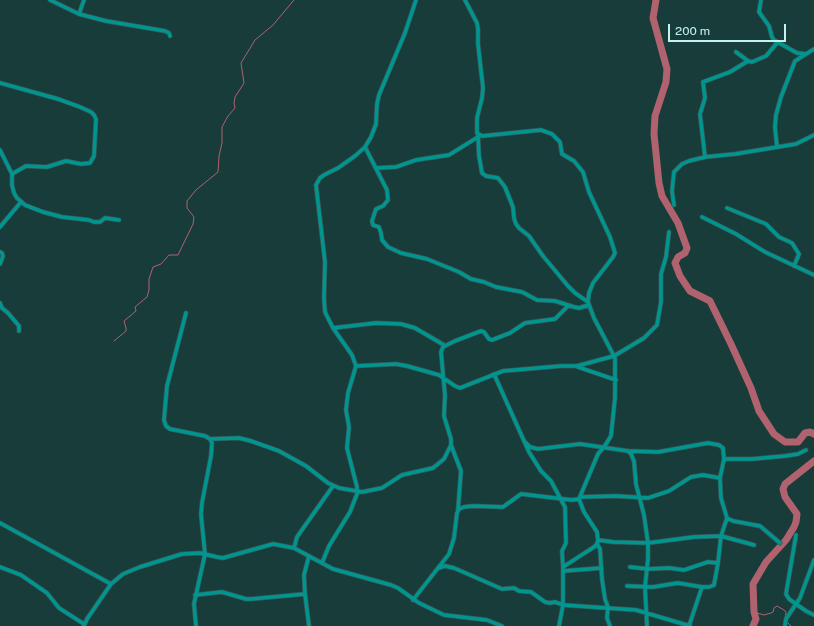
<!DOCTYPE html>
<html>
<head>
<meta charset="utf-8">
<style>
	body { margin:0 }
	#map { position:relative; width:814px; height:626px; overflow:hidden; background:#173c3a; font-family:"Public Sans",sans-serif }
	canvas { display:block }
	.scale { position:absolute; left:668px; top:24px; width:118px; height:18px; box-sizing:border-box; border:2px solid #c1f4f0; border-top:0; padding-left:5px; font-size:12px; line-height:14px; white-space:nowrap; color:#c1f4f0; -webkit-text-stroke:3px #173c3a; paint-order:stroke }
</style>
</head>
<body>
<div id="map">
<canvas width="814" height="626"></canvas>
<div class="scale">200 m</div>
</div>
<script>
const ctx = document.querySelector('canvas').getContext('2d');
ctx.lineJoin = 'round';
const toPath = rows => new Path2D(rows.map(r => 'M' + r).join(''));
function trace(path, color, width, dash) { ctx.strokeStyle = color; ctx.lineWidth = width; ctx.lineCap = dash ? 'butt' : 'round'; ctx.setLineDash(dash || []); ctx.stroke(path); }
trace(toPath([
	[114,341,126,331,126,328,124,321,136,311,135,307,147,297,149,290,149,279,153,267,161,264,169,255,178,255,193,224,194,217,187,208,187,201,196,190,218,172,219,156,222,143,222,127,228,116,235,108,234,103,235,97,244,83,241,63,255,40,273,25,294,0],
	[754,612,764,615,771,613,773,612,774,608,777,606,784,610,786,612,785,618],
	[787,622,791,626]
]), '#b0626e', 1);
trace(toPath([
	[656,0,653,18,667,69,666,82,655,116,654,134,659,183,662,196,678,223,687,248,685,253,678,257,675,263,680,276,690,291,710,301,731,344,751,388,759,411,774,434,785,442,798,442,805,433,810,432,814,434],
	[753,626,756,619,754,612,753,584,766,562,786,540,794,527,796,522,797,514,785,497,783,489,785,484,814,461]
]), '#b0626e', 7);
const street = toPath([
	[50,0,79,14,106,21,165,31,169,33,170,36],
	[761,0,759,12,769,26,772,37,774,40,797,53,805,54],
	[79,14,84,0],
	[736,52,748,61,752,62,766,56,777,43],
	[0,83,58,99,80,107,91,112,94,115,96,119,94,156,90,163,81,164,66,161,47,167,26,166,12,174],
	[478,135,479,156,482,173,486,176,498,178,505,187,513,207,514,218,516,224,519,228,529,236,543,256,568,286,575,293,588,302],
	[365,147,387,190,388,200,383,206,376,209,372,221,373,225,379,227,381,233,382,240,388,247,401,253,427,259,459,272,471,279,484,282,496,287,522,292,537,300,555,301,574,307,579,308,589,305],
	[777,147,775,127,776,115,781,97,795,61,814,49],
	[0,150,12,174,12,185,14,193,17,198,25,205,43,212,62,217,89,220,94,222,100,222,105,218,119,220],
	[705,157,700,114,705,98,703,82,730,72,748,61],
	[376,168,396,167,416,160,449,155,478,137],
	[674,205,672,191,674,172,682,164,689,161,705,157,735,154,796,144,814,135],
	[727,208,766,224,779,237,792,243,799,254,794,266],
	[702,217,736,234,765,252,814,275],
	[0,227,21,202],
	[0,252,2,253,3,256,0,264],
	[0,303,2,308,8,313,19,326,19,331],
	[186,313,167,386,164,420,166,426,170,429,205,436,210,439,212,443,211,456,202,503,201,514,205,554,194,604,196,626],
	[333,328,376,323,401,324,415,328,444,345],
	[356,366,396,364,407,366,439,375,455,386,460,388,503,371,561,366,577,366,614,356,644,338,657,325,661,302,661,274,666,257,669,232],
	[578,367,616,380],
	[494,374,529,452,541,471,551,481,565,507,566,543,562,551,563,567],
	[210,439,239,438,251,441,279,451,306,466,328,483,339,488,362,492,382,488,402,475,433,468,444,459,451,445,451,439,444,416,445,395,441,352,443,347,455,341,481,331,484,332,489,339,492,340,510,333,525,323,555,319,568,306],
	[525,442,530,447,538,449,580,444,628,451,658,452,708,443,719,445,723,448,724,459,720,478,721,498,727,518,733,521,760,526,780,543],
	[451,445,461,471,458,510],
	[628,451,631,454,634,461,636,484,644,515,648,543,648,559,645,587,647,626],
	[724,459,752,459,785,456,798,454,806,450],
	[581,497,616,496,648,498,669,491,691,477,703,475,720,478],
	[0,523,111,584],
	[796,535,786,594,789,599,806,611,814,615],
	[598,540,613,542,648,543,694,537,721,536,754,545],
	[597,544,600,549,602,579,605,599,608,607,607,618,610,626],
	[294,548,297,537,333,486],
	[309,556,304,575,305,594,309,626],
	[322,563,329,546,350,512,357,494,357,487,347,448,349,427,346,410,348,393,356,366,352,355,333,328,325,312,324,298,325,262,316,185,320,178,324,175,338,168,355,156,365,147,371,137,376,124,377,104,379,95,405,33,416,0],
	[0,567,21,575,47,593,59,608,84,624],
	[630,567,648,569,669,568,684,570,708,562,718,563],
	[439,568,445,566,454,568,502,589,514,588,519,591,531,592,545,602,550,603,555,602,563,605,636,610,690,626],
	[563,571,601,568],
	[627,586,653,587,678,583,702,587,709,587,714,585,718,563,721,536,727,518],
	[195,595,222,592,246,599,251,599,305,594],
	[413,600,449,554,454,538,457,513,459,509,464,507,473,506,503,507,521,494,572,500,579,499,598,454,604,447,611,436,615,398,615,358,594,318,588,302,589,293,593,283,613,257,615,253,610,237,589,192,583,172,574,161,562,154,560,142,552,134,541,130,482,136,477,133,477,118,482,98,483,88,478,44,478,29,477,23,465,0],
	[84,626,87,619,111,584,123,574,140,567,182,554,200,553,217,557,223,558,273,544,294,548,333,569,391,585,398,588,419,603,444,615,487,620,502,626],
	[559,626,563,605,563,567,594,547,597,544,598,540,597,532,584,512,579,499],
	[689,626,702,587],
	[785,626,786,619,800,598,814,560]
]);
trace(street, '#325957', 5);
trace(street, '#00958f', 3.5);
</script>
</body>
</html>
